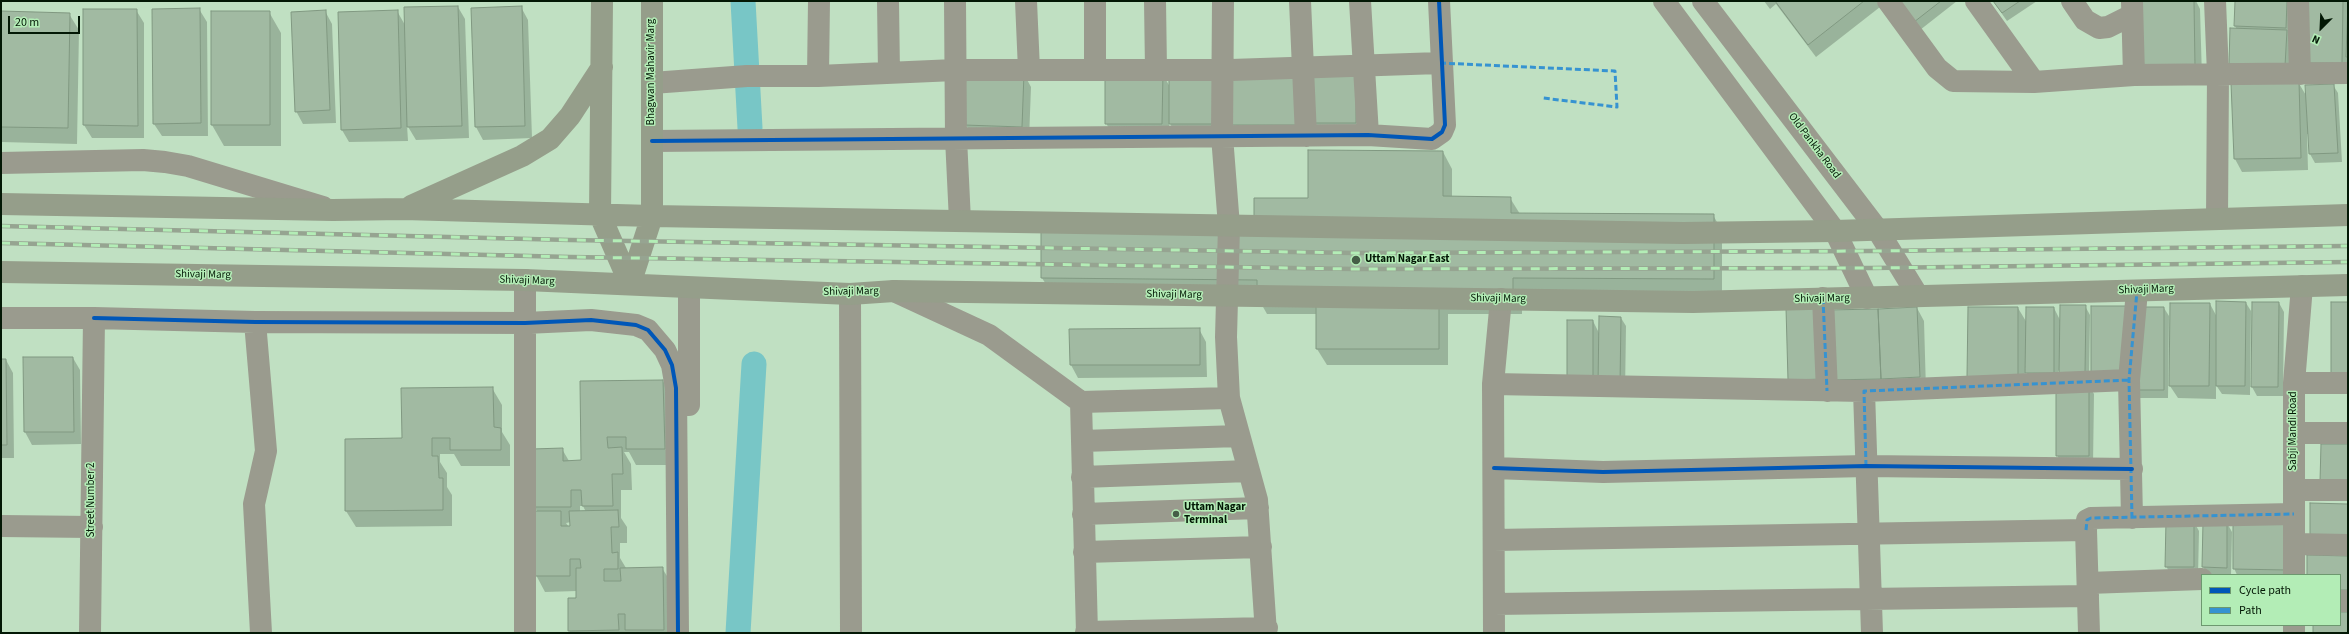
<!DOCTYPE html>
<html>
<head>
<meta charset="utf-8">
<style>
	body { margin:0 }
	#map { position:relative; width:2349px; height:634px; overflow:hidden; background:#c0e0c2; font-family:"Source Sans 3",sans-serif }
	canvas { display:block }
	.frame { position:absolute; inset:0; border:2px solid #031805; pointer-events:none }
	.legend { position:absolute; left:2201px; top:574px; width:140px; height:52px; box-sizing:border-box; background:#b3edb6; border:1px solid #6d986f; margin:0; padding:5px 7px; list-style:none; font-size:12px; color:#031805 }
	.legend li { display:flex; align-items:center; gap:8px; height:20px }
	.legend b { width:20px; border:1px solid #6d986f }
	.north { position:absolute; left:2301px; top:8px; width:40px; height:40px; -webkit-text-stroke:3px #b3edb6; paint-order:stroke; rotate:204deg; font-size:11px; font-weight:700; line-height:16px; text-align:center; color:#031805 }
	.north::after { content:''; display:block; margin:auto; width:14px; height:18px; background:#031805; clip-path:polygon(50% 0,100% 100%,50% 72%,0 100%) }
	.scale { position:absolute; left:8px; top:16px; width:72px; height:18px; box-sizing:border-box; border:2px solid #031805; border-top:0; padding-left:5px; font-size:12px; line-height:14px; white-space:nowrap; color:#031805; -webkit-text-stroke:3px #b3edb6; paint-order:stroke }
</style>
</head>
<body>
<div id="map">
<canvas width="2349" height="634"></canvas>
<div class="frame"></div>
<ul class="legend">
<li><b style="height:5px;background:#0057b8"></b>Cycle path</li>
<li><b style="height:5px;background:#3693d1"></b>Path</li>
</ul>
<div class="north">N</div>
<div class="scale">20 m</div>
</div>
<script>
const ctx = document.querySelector('canvas').getContext('2d');
ctx.lineJoin = 'round';
function paint(path, color) { ctx.fillStyle = color; ctx.fill(path, 'evenodd'); }
const toPath = rows => new Path2D(rows.map(r => 'M' + r).join(''));
function trace(path, color, width, dash) { ctx.strokeStyle = color; ctx.lineWidth = width; ctx.lineCap = dash ? 'butt' : 'round'; ctx.setLineDash(dash || []); ctx.stroke(path); }
function drawText(font, color, halo, rows, align = 'center') {
  ctx.font = font + ' "Source Sans 3",sans-serif'; ctx.lineWidth = 3; ctx.setLineDash([]); ctx.textBaseline = 'middle'; ctx.strokeStyle = halo; ctx.fillStyle = color; for (const [text, x, y, turn = 0] of rows) {
    ctx.save(); ctx.translate(x, y); ctx.rotate((+turn || 0) * Math.PI / 180); ctx.textAlign = isNaN(turn) ? turn : align; if (halo) ctx.strokeText(text, 0, 0); ctx.fillText(text, 0, 0); ctx.restore();
  }
}
paint(toPath([
	[223,1,260,1,224,2],
	[1764,1,1877,1,1880,7,1816,57,1776,4,1770,9],
	[1896,1,1957,1,1920,30],
	[1993,1,2037,1,2007,21],
	[2137,1,2196,1,2200,9,2202,78],
	[2236,1,2288,1,2290,74,2237,30,2235,26],
	[2307,1,2348,1,2348,75],
	[458,7,465,19,469,138,416,140,407,125,408,141,349,142,342,130,397,11,405,25],
	[521,7,528,20,532,138,483,140,476,127],
	[199,9,207,22,208,136,162,136,154,124],
	[84,10,136,10,144,23,144,138,92,138,84,125],
	[325,11,332,24,336,123,303,124,296,111],
	[1,12,69,14,79,30,77,144,1,142],
	[212,12,269,12,281,33,281,146,224,146,212,125],
	[1162,73,1170,87,1170,76,1219,133,1175,132,1169,122,1169,136,1113,136,1106,123],
	[1024,74,1031,87,1029,140,973,138,966,125],
	[1356,74,1360,132,1309,137,1232,125],
	[2298,82,2307,97,2333,85,2338,93,2342,162,2315,163,2310,154,2309,134,2307,134,2308,170,2242,172,2235,159,2232,84],
	[1443,152,1452,169,1452,197,1510,198,1520,214,1713,215,1722,231,1722,295,1522,294,1522,314,1448,314,1448,365,1327,365,1317,349,1317,314,1267,314,1258,298,1052,294,1042,278,1042,217,1255,218],
	[2246,303,2251,311,2250,395,2222,394,2216,385,2216,399,2178,398,2170,386,2210,304,2217,317],
	[2279,303,2284,312,2283,396,2257,396,2252,387],
	[2085,306,2090,315,2089,382,2065,382,2058,370,2058,381,2031,381,2025,370,2024,390,1975,389,2018,308,2027,323,2054,308,2060,320],
	[1917,308,1924,321,1926,390,1831,392,1828,318],
	[2164,308,2169,316,2168,398,2137,398],
	[1621,318,1626,326,1625,394,1573,393,1593,321,1599,333],
	[1199,329,1206,342,1207,377,1078,378,1071,365],
	[24,358,73,358,80,370,81,444,32,445,25,432],
	[1,360,6,360,13,373,14,458,1,458],
	[663,381,672,397,673,465,636,465,629,452,624,452,631,464,632,490,621,490,621,518,627,527,627,543,620,543,620,558,626,568,662,568,672,584,672,633,571,633,569,631,577,591,545,592,536,575,538,512,534,507,562,449,569,461,582,461],
	[580,506,583,506,586,512,580,512],
	[571,522,571,530,566,523],
	[2089,386,2094,394,2093,465,2062,464,2057,455],
	[492,388,502,405,502,432,510,445,510,466,461,466,454,454,440,454,440,462,447,473,447,487,452,495,452,526,356,527,346,511,403,439],
	[2194,522,2199,531,2198,576,2171,575,2166,566],
	[2287,522,2294,575,2237,575,2234,568],
	[2204,523,2227,523,2232,532,2231,575,2208,575,2203,567]
]), '#0003');
trace(toPath([
	[743,1,750,128],
	[738,633,754,364]
]), '#78c6c6', 25);
const building = toPath([
	[1775,1,1864,1,1808,45,1775,1],
	[1897,1,1941,1,1914,22,1897,1],
	[1993,1,2020,1,2002,13,1993,1],
	[2136,1,2194,1,2195,66,2137,67,2136,1],
	[2235,1,2287,1,2286,28,2234,26,2235,1],
	[2306,1,2343,1,2342,63,2305,63,2306,1],
	[2348,1,2348,57,2346,57,2348,1],
	[458,6,462,126,407,127,404,7,458,6],
	[522,6,525,126,475,127,471,8,522,6],
	[200,8,201,123,153,124,152,9,200,8],
	[83,9,137,9,138,126,83,125,83,9],
	[326,10,330,110,295,112,291,12,326,10],
	[398,10,401,128,341,130,338,12,398,10],
	[1,11,70,13,68,128,1,127,1,11],
	[211,11,270,11,270,125,211,125,211,11],
	[2230,28,2287,30,2285,66,2229,64,2230,28],
	[966,71,1024,73,1022,127,964,125,966,71],
	[1105,72,1163,72,1162,124,1105,124,1105,72],
	[1310,73,1356,73,1356,123,1310,123,1310,73],
	[1169,75,1215,75,1214,124,1169,124,1169,75],
	[1230,75,1302,75,1303,125,1230,125,1230,75],
	[2299,81,2301,158,2234,159,2231,83,2299,81],
	[2334,84,2338,153,2309,154,2305,85,2334,84],
	[1308,150,1443,151,1443,196,1511,197,1511,213,1714,214,1714,279,1513,278,1513,299,1439,298,1439,349,1316,349,1316,298,1257,298,1257,280,1041,278,1041,216,1254,217,1254,198,1308,198,1308,150],
	[2216,301,2246,302,2245,386,2216,386,2216,301],
	[2252,302,2279,302,2278,387,2251,387,2252,302],
	[2331,302,2348,302,2348,376,2331,376,2331,302],
	[2170,303,2210,303,2209,386,2169,386,2170,303],
	[2060,305,2086,305,2085,374,2059,373,2060,305],
	[2091,306,2126,306,2125,374,2091,374,2091,306],
	[1823,307,1825,379,1788,380,1786,308,1823,307],
	[1917,307,1920,377,1881,379,1878,309,1917,307],
	[1968,307,2018,307,2018,377,1967,377,1968,307],
	[2026,307,2054,307,2054,373,2025,373,2026,307],
	[2136,307,2164,307,2164,390,2131,390,2136,307],
	[1878,309,1881,379,1829,380,1827,310,1878,309],
	[1599,316,1621,317,1620,385,1598,385,1599,316],
	[1567,320,1593,320,1593,385,1567,385,1567,320],
	[1200,328,1200,365,1070,365,1069,329,1200,328],
	[23,357,73,357,74,432,24,432,23,357],
	[1,359,6,359,7,445,1,445,1,359],
	[663,380,665,449,626,449,626,437,607,437,608,448,622,447,623,474,612,474,613,506,582,506,581,490,571,490,571,507,534,507,532,449,563,448,563,461,581,460,580,381,663,380],
	[2056,384,2089,385,2089,456,2056,456,2056,384],
	[493,387,494,427,501,428,501,450,450,450,450,438,432,438,432,456,438,456,439,478,443,478,443,510,345,511,345,439,402,438,401,388,493,387],
	[2321,444,2348,444,2348,483,2320,482,2321,444],
	[2310,503,2348,504,2348,536,2310,536,2310,503],
	[618,510,619,527,611,527,612,553,618,552,618,569,604,569,604,581,621,581,620,568,663,567,664,630,625,630,625,614,618,614,619,630,568,631,568,598,576,598,576,568,581,568,580,559,570,559,570,576,535,576,534,511,561,511,561,526,570,526,569,511,618,510],
	[2166,521,2194,521,2194,567,2165,567,2166,521],
	[2233,521,2288,521,2287,570,2233,569,2233,521],
	[2203,522,2227,522,2227,568,2202,567,2203,522],
	[2307,555,2348,556,2348,590,2340,590,2340,575,2307,575,2307,555],
	[2340,612,2348,612,2348,633,2313,633,2313,625,2340,625,2340,612]
]);
paint(building, '#a1baa2');
trace(building, '#809881', 1);
trace(toPath([
	[888,1,889,73],
	[955,1,956,138,960,221],
	[1026,1,1029,70],
	[1155,1,1156,70],
	[1223,1,1222,136,1229,226,1226,337,1229,398,1257,500,1266,633],
	[1300,1,1306,136],
	[1360,1,1368,135],
	[1664,1,1835,231,1867,298],
	[1703,1,1877,229,1918,296],
	[1888,1,1937,68,1953,81,2034,82,2134,75,2348,73],
	[1976,1,2034,82],
	[2072,1,2085,20,2099,28,2108,27,2132,15],
	[2215,1,2218,74,2217,219],
	[2298,1,2300,74],
	[2132,2,2134,75],
	[1095,70,1095,1],
	[818,76,819,1],
	[652,83,747,76,818,76,955,70,1231,70,1440,63],
	[652,141,1368,135,1432,139,1442,132,1445,125,1439,1],
	[1,163,143,160,165,162,188,166,323,207],
	[689,288,689,405],
	[894,291,989,335,1081,402,1229,398],
	[850,294,851,633],
	[1823,298,1827,391],
	[1,318,94,318,90,633],
	[94,318,255,322,525,323,591,320,636,325,648,330,665,350,672,365,676,388,678,633],
	[255,322,266,451,254,504,261,633],
	[2294,383,2348,383],
	[1493,384,1864,391,2129,380],
	[1864,391,1872,633],
	[1081,402,1087,633],
	[2294,433,2348,433],
	[1082,441,1239,436],
	[1494,468,1603,472,1866,466,2132,469],
	[1082,477,1249,471],
	[2294,490,2348,490],
	[1083,514,1258,508],
	[2132,518,2129,380,2137,291],
	[1,526,92,527],
	[1494,540,2086,530],
	[2294,544,2348,545],
	[1084,552,1261,547],
	[2294,575,2294,383,2302,286],
	[2088,583,2202,579],
	[2340,601,2348,601],
	[1494,604,2088,596],
	[2294,625,2294,633],
	[1086,632,1267,628],
	[525,633,525,280],
	[1494,633,1493,384,1501,299],
	[2089,633,2086,530,2087,520,2091,518,2294,514]
]), '#9a9b8e', 22);
trace(toPath([
	[602,1,600,215,630,284],
	[1,204,333,210,404,209,652,216,1683,233,1835,231,2348,215],
	[411,206,522,156,550,139,570,116,602,67],
	[1,272,525,280,850,294,894,291,1693,302,2348,285],
	[630,284,652,216,652,1]
]), '#959e8a', 22);
const rail = toPath([
	[1,226,570,240,1355,253,1871,251,2348,246],
	[1,243,570,257,1355,269,1872,268,2348,262]
]);
trace(rail, '#96a491', 4.5);
trace(rail, '#b3edb6', 3, [9]);
trace(toPath([
	[1440,63,1615,71,1617,107,1543,98],
	[1823,298,1827,391],
	[1866,466,1864,391,2129,380],
	[2132,518,2129,380,2137,291],
	[2086,530,2087,520,2091,518,2294,514]
]), '#3693d1', 3, [6, 3]);
trace(toPath([
	[652,141,1368,135,1432,139,1442,132,1445,125,1439,1],
	[94,318,255,322,525,323,591,320,636,325,648,330,665,350,672,365,676,388,678,633],
	[1494,468,1603,472,1866,466,2132,469]
]), '#0057b8', 4);
for (const [x, y, r, color] of [
	[1356,260,5,"#455e47"],
	[1176,514,4,"#455e47"]
]) { const dot = new Path2D(); dot.arc(x, y, r, 0, 2 * Math.PI); ctx.fillStyle = color; ctx.fill(dot); trace(dot, '#b3edb6', 1.5); }
drawText('11px', '#031805', '#b3edb6', [
	["Bhagwan Mahavir Marg",652,72,-90],
	["Old Pankha Road",1814,146,53],
	["Shivaji Marg",203,275,1],
	["Shivaji Marg",527,281,2],
	["Shivaji Marg",2146,290,-2],
	["Shivaji Marg",851,292,-1],
	["Shivaji Marg",1174,295,1],
	["Shivaji Marg",1498,299,1],
	["Shivaji Marg",1822,299,-1],
	["Sabji Mandi Road",2294,431,-90],
	["Street Number 2",92,500,-90]
]);
drawText('bold 11px', '#031805', '#b3edb6', [
	["Uttam Nagar East",1365,260],
	["Uttam Nagar",1184,508],
	["Terminal",1184,521]
], 'left');
</script>
</body>
</html>
